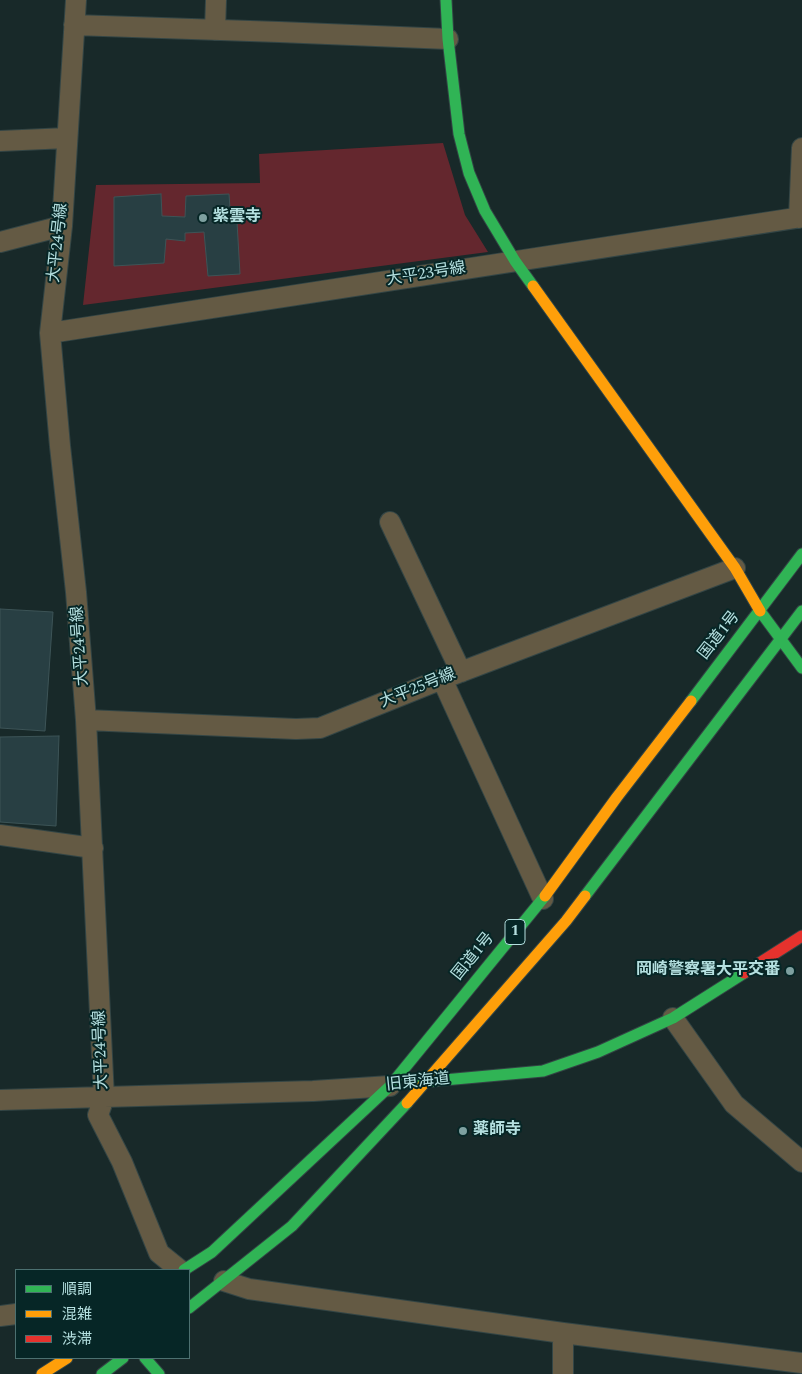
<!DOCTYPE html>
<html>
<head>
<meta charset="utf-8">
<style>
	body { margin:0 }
	#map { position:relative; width:802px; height:1374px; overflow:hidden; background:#182929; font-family:Spectral,"Noto Sans JP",serif }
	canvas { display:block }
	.legend { position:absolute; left:15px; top:1269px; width:175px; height:90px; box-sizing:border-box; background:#062626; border:1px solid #4c7070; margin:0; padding:6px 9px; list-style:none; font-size:15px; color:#b5e0e0 }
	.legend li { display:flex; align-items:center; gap:10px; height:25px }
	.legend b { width:25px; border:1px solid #4c7070 }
</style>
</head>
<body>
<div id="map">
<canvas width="802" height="1374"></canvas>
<ul class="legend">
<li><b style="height:6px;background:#30b455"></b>順調</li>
<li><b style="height:6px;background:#ff9f0a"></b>混雑</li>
<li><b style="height:6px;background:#e5322d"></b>渋滞</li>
</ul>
</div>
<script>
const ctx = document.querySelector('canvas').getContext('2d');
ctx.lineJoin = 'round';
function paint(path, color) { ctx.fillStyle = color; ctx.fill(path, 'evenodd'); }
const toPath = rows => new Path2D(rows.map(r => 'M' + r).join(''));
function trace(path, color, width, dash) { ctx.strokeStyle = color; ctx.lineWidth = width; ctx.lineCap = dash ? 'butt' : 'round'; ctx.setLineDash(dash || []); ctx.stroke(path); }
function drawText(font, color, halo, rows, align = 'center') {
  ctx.font = font + ' Spectral,"Noto Sans JP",serif'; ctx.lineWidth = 4; ctx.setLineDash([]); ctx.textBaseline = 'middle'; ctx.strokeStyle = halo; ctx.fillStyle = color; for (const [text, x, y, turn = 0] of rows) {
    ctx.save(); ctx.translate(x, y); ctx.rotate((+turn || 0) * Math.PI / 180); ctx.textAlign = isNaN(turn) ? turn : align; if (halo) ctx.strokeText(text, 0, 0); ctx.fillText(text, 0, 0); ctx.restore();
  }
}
paint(toPath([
	[443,143,465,215,488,252,83,305,96,185,260,183,259,154]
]), '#64272e');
const building = toPath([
	[161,194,162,216,185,217,186,196,229,194,231,223,237,222,240,274,208,276,204,232,185,233,185,241,166,239,164,263,114,266,114,197,161,194],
	[0,609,53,612,45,731,0,728,0,609],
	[59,736,56,826,0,822,0,737,59,736]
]);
paint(building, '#283f43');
trace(building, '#3d5457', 1);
const street = toPath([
	[76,0,62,226,50,333,60,446,76,592,86,720,104,1098,98,1115,122,1162,159,1253,180,1270],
	[74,25,279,32,448,39],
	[215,30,216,0],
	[0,141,67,138],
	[799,218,802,148],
	[0,242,62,226],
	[50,333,802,217],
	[390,522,461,672],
	[442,679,543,899],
	[86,720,296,729,320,728,442,679,735,568],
	[0,835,93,848],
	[673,1018,734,1104,802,1162],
	[0,1100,313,1091,390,1086],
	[224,1281,249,1289,563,1333,802,1363],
	[0,1316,16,1314],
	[563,1374,563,1333]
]);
const fast = toPath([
	[446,0,448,39,459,134,469,173,485,211,515,261,533,286],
	[760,611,802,668],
	[691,701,802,554],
	[585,896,802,611],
	[411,1083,543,1071,598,1052,673,1018,744,973],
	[184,1270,212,1252,390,1086,545,896],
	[189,1308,292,1226,407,1103],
	[145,1358,159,1374],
	[102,1374,123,1358]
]);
const slow = toPath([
	[533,286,735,568,760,611],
	[545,896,617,797,691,701],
	[407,1103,566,921,585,896],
	[42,1374,67,1358]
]);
const jam = toPath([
	[744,973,802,936]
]);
trace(street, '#334545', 22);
trace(fast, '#334545', 13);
trace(slow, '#334545', 13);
trace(jam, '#334545', 13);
trace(street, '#645a44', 20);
trace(fast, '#30b455', 11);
trace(slow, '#ff9f0a', 11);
trace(jam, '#e5322d', 11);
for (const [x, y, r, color] of [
	[203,218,5,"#7ea0a0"],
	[790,971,5,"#7ea0a0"],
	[463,1131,5,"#7ea0a0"]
]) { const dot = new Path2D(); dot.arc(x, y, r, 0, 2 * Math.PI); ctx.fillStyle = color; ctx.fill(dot); trace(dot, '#062626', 2); }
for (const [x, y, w] of [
	[515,932,20]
]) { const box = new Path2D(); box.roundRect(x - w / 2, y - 12.5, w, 25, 4); ctx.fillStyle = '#062626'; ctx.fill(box); trace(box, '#b5e0e0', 1); }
drawText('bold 15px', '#b5e0e0', null, [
	["1",515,932]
]);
drawText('bold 16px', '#b5e0e0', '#062626', [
	["紫雲寺",213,218],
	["岡崎警察署大平交番",780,971,"right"],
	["薬師寺",473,1131]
], 'left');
drawText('16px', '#b5e0e0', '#062626', [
	["大平24号線",59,243,-84],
	["大平23号線",426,275,-9],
	["国道1号",720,636,-52],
	["大平24号線",81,646,-94],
	["大平25号線",418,689,-22],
	["国道1号",474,957,-51],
	["大平24号線",102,1050,-92],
	["旧東海道",418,1083,-6]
]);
</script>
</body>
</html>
